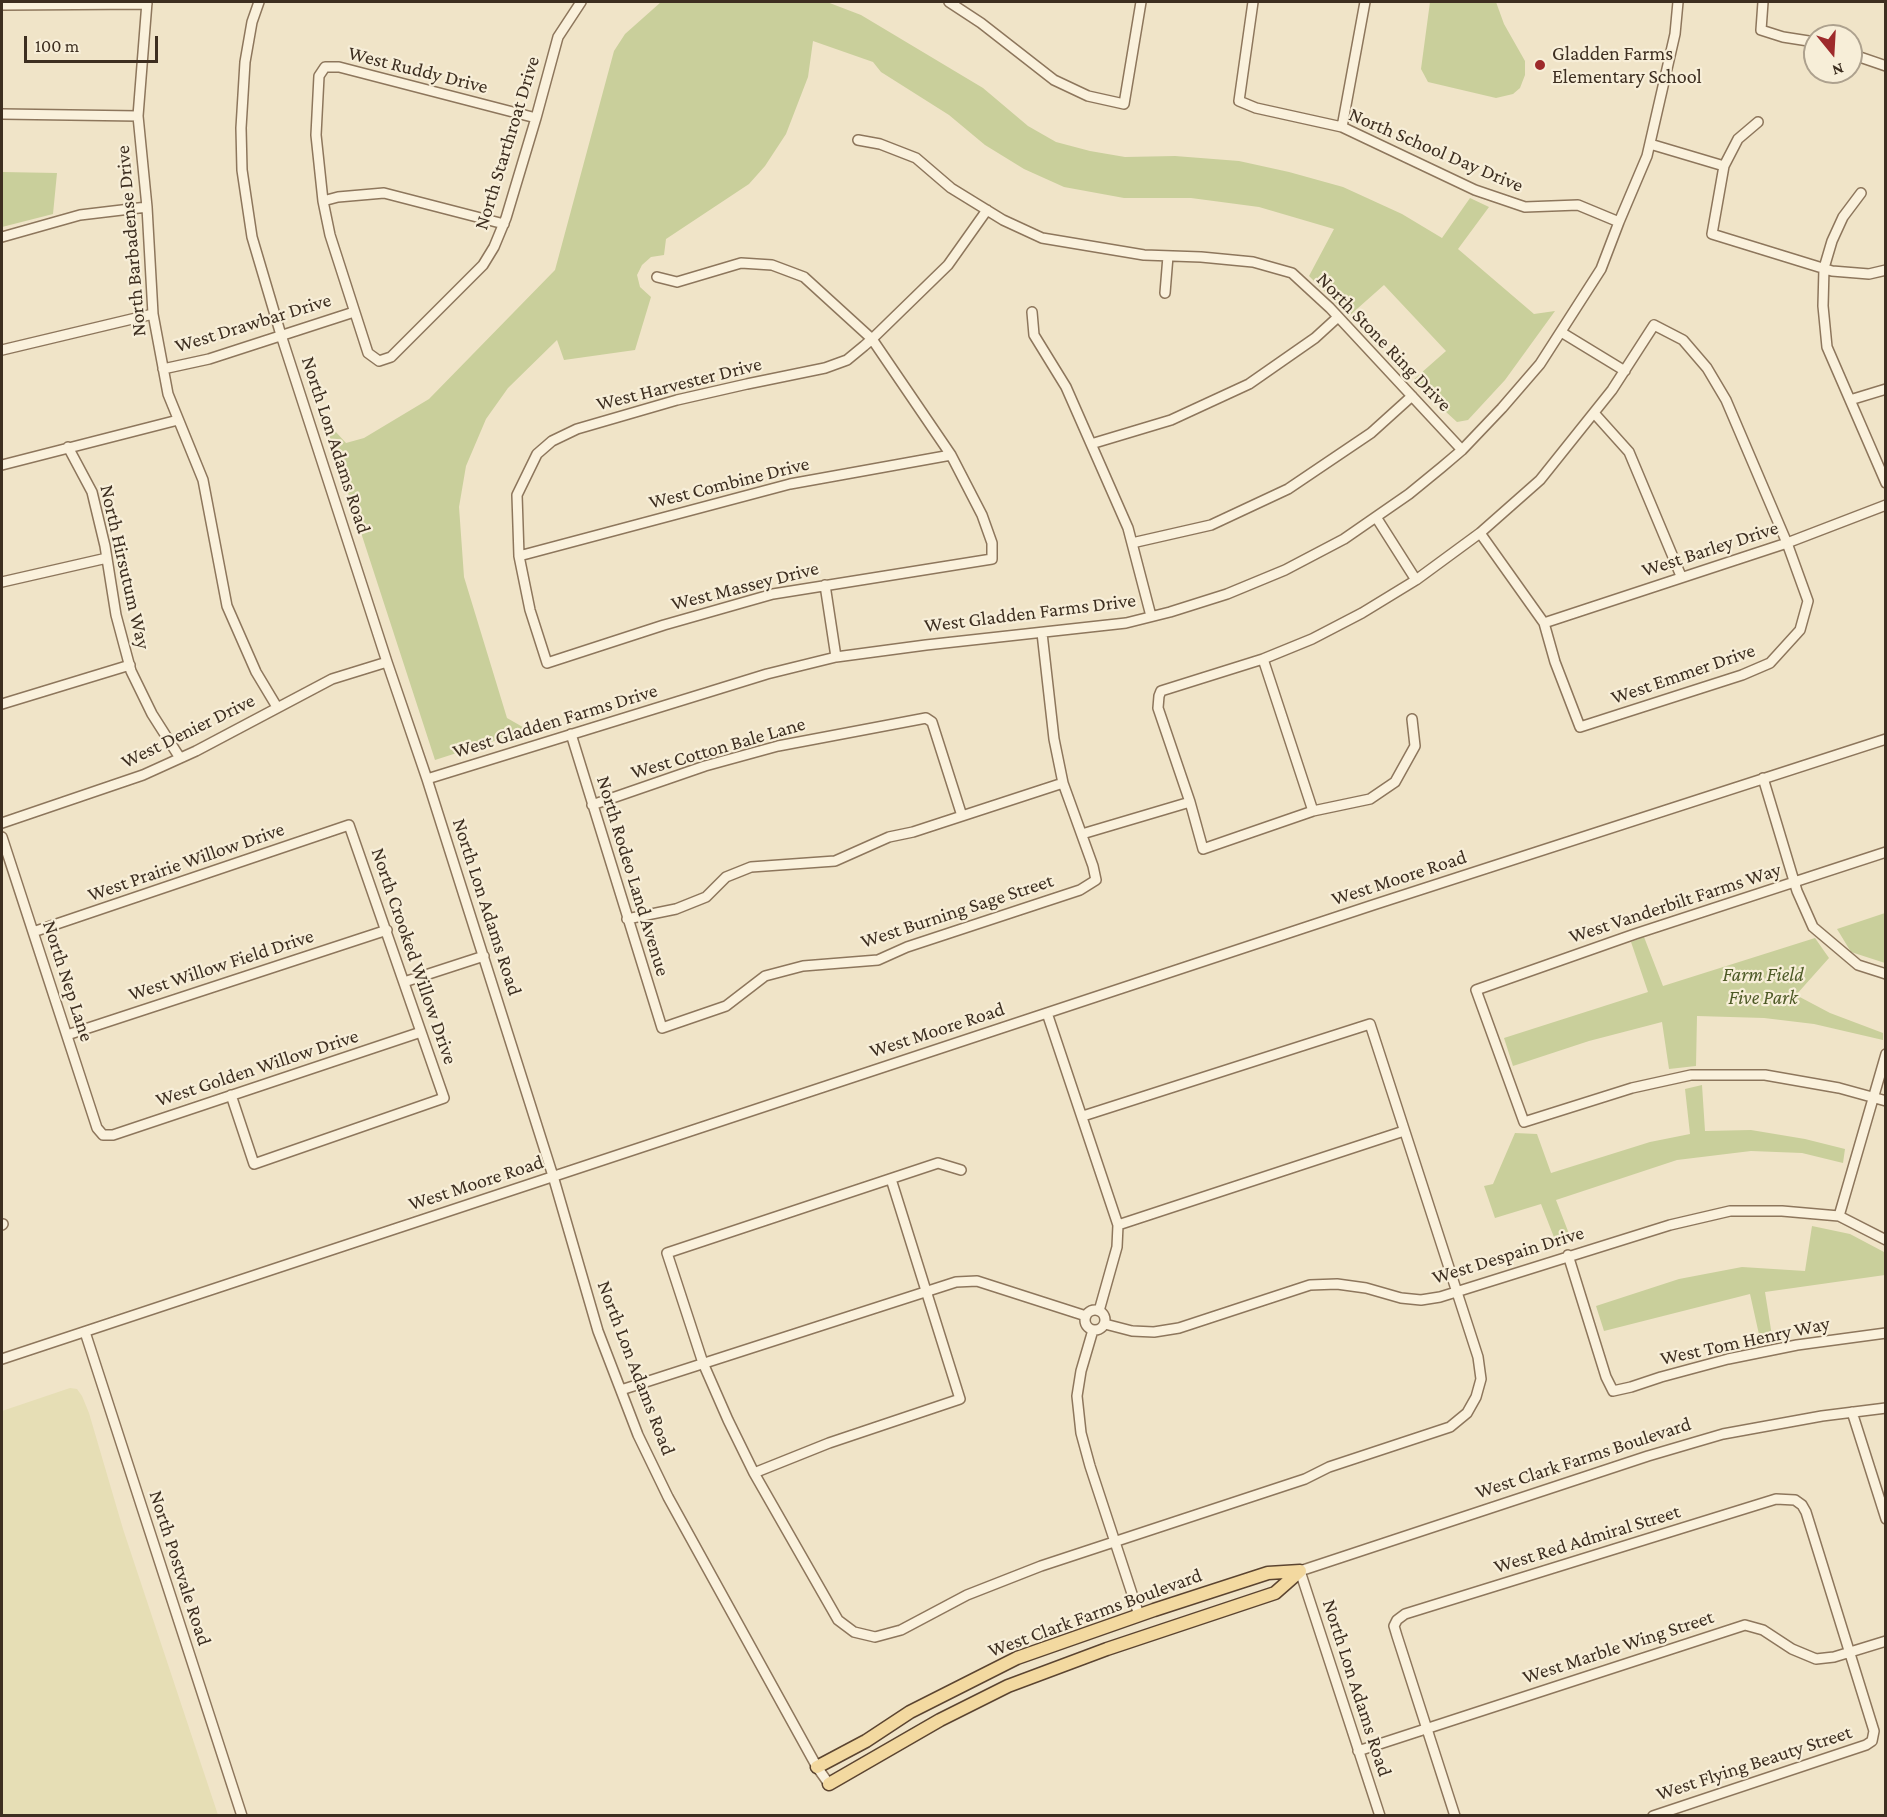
<!DOCTYPE html>
<html>
<head>
<meta charset="utf-8">
<style>
	body { margin:0 }
	#map { position:relative; width:1887px; height:1817px; overflow:hidden; background:#f0e4c8; font-family:"Crimson Pro",serif }
	canvas { display:block }
	.frame { position:absolute; inset:0; border:3px solid #3d2e20; pointer-events:none }
	.north { position:absolute; left:1803px; top:24px; width:60px; height:60px; box-sizing:border-box; background:#f7eed8; border:2px solid #ada18e; border-radius:50%; rotate:162deg; font-size:16px; font-weight:700; line-height:24px; text-align:center; color:#3d2e20 }
	.north::after { content:''; display:block; margin:auto; width:21px; height:27px; background:#9e2a2b; clip-path:polygon(50% 0,100% 100%,50% 72%,0 100%) }
	.scale { position:absolute; left:24px; top:36px; width:134px; height:27px; box-sizing:border-box; border:3px solid #3d2e20; border-top:0; padding-left:8px; font-size:18px; line-height:21px; white-space:nowrap; color:#3d2e20; -webkit-text-stroke:4px #f7eed8; paint-order:stroke }
</style>
</head>
<body>
<div id="map">
<canvas width="1887" height="1817"></canvas>
<div class="frame"></div>
<div class="north">N</div>
<div class="scale">100 m</div>
</div>
<script>
const ctx = document.querySelector('canvas').getContext('2d');
ctx.lineJoin = 'round';
function paint(path, color) { ctx.fillStyle = color; ctx.fill(path, 'evenodd'); }
const toPath = rows => new Path2D(rows.map(r => 'M' + r).join(''));
function trace(path, color, width, dash) { ctx.strokeStyle = color; ctx.lineWidth = width; ctx.lineCap = dash ? 'butt' : 'round'; ctx.setLineDash(dash || []); ctx.stroke(path); }
function drawText(font, color, halo, rows, align = 'center') {
  ctx.font = font + ' "Crimson Pro",serif'; ctx.lineWidth = 4.5; ctx.setLineDash([]); ctx.textBaseline = 'middle'; ctx.strokeStyle = halo; ctx.fillStyle = color; for (const [text, x, y, turn = 0] of rows) {
    ctx.save(); ctx.translate(x, y); ctx.rotate((+turn || 0) * Math.PI / 180); ctx.textAlign = isNaN(turn) ? turn : align; if (halo) ctx.strokeText(text, 0, 0); ctx.fillText(text, 0, 0); ctx.restore();
  }
}
paint(toPath([
	[70,1388,77,1389,82,1396,89,1413,123,1529,218,1815,2,1815,2,1411]
]), '#e6deb5');
paint(toPath([
	[661,2,827,2,861,15,983,88,1028,126,1056,142,1090,151,1125,157,1175,156,1239,161,1289,172,1343,187,1402,214,1442,238,1470,198,1489,207,1458,249,1534,314,1555,311,1505,380,1468,420,1457,422,1412,381,1446,351,1384,285,1349,316,1309,276,1334,229,1259,207,1191,198,1124,198,1064,187,1024,169,985,145,949,115,881,72,873,62,813,41,808,77,786,134,765,166,749,184,666,239,664,255,651,257,642,265,637,275,640,287,651,297,635,350,564,360,557,340,508,388,486,419,466,466,459,507,464,577,507,718,528,730,435,760,324,419,346,443,364,438,429,399,555,270,614,51,625,34],
	[1430,2,1496,2,1504,24,1525,61,1525,75,1520,88,1513,94,1496,98,1428,82,1421,69],
	[2,172,57,173,53,214,2,227],
	[1885,913,1885,963,1851,952,1837,929],
	[1644,937,1663,986,1815,938,1829,958,1796,995,1830,1013,1883,1033,1883,1040,1814,1024,1764,1018,1697,1016,1696,1066,1669,1069,1662,1022,1589,1041,1513,1066,1504,1038,1648,992,1631,942],
	[1702,1085,1705,1131,1751,1130,1805,1139,1845,1149,1843,1163,1802,1153,1751,1151,1677,1160,1556,1200,1571,1239,1557,1245,1541,1204,1495,1218,1484,1186,1493,1184,1515,1133,1537,1134,1551,1173,1650,1142,1690,1134,1685,1089],
	[1812,1226,1850,1234,1884,1252,1885,1275,1765,1292,1772,1336,1760,1339,1750,1294,1604,1331,1596,1306,1679,1279,1742,1267,1805,1271]
]), '#c9cf9b');
const minor = toPath([
	[147,2,138,116,147,207,153,314,168,394,203,480,227,606,256,672,277,707],
	[259,2,252,22,245,62,241,128,242,170,252,237,281,335,387,662,427,779,553,1176,598,1331,638,1435,668,1497,817,1767,829,1784],
	[949,2,981,23,1054,80,1088,96,1124,104,1141,2],
	[1253,2,1239,101,1256,108,1342,127,1475,190,1525,207,1578,205,1619,222],
	[1763,2,1761,30,1783,37,1815,42],
	[2,5,147,4],
	[1851,54,1886,66],
	[2,114,138,116],
	[536,118,339,67,325,67,319,76,316,135,323,201,330,235,368,353,379,361,391,357,483,265,494,247,506,218,536,118,558,37,581,2],
	[1758,122,1738,139,1724,166,1712,234,1832,271,1869,274,1886,270],
	[1342,127,1365,2],
	[858,140,880,144,916,158,951,188,1003,220,1042,238,1144,255,1201,257,1253,262,1292,273,1330,308,1462,450],
	[1650,144,1724,166],
	[1861,193,1843,217,1832,241,1824,268,1823,306,1827,347,1886,483],
	[323,201,338,197,384,193,504,224],
	[2,237,80,215,147,207],
	[657,277,677,282,741,263,772,265,804,277,872,339,951,455,982,515,992,543,992,559,773,594,664,625,547,663,530,610,519,556,517,495,537,454,552,441,577,429,677,400,747,384,825,368,847,360,864,346,872,339,948,265,987,210],
	[1165,293,1168,256],
	[1032,312,1034,335,1066,387,1128,528,1151,616],
	[1561,332,1625,371],
	[2,350,153,314],
	[163,369,209,359,354,312],
	[1850,400,1886,389],
	[1594,413,1629,452,1681,576],
	[1091,444,1171,420,1249,384,1315,338,1338,317],
	[68,447,92,492,105,546,116,615,131,671,152,714,180,758],
	[2,465,178,420],
	[1376,517,1416,580],
	[1132,543,1211,525,1288,489,1371,433,1412,396],
	[519,556,790,484,951,455],
	[2,582,107,558],
	[825,585,836,657],
	[1544,623,1787,543,1886,505],
	[1263,659,1313,811],
	[2,704,130,665],
	[1412,719,1415,746,1395,782,1370,799,1313,811,1203,849,1190,802,1158,708,1159,696,1161,691,1263,659,1312,639,1362,613,1416,580,1480,533,1540,480,1612,390,1654,325,1683,340,1707,368,1726,400,1787,543,1808,601,1800,630,1770,663,1742,675,1580,727,1555,662,1544,623,1480,533],
	[571,734,662,1028,726,1006,765,976,803,966,878,960,907,947,1080,890,1096,880,1093,866,1063,783,1054,739,1042,633],
	[1763,778,1797,891,1813,927,1858,965,1886,974],
	[427,779,767,674,836,657,926,645,1126,623,1170,612,1227,594,1285,570,1344,539,1409,494,1442,467,1462,450,1502,408,1540,364,1601,269,1619,222,1647,156,1675,34,1678,2],
	[592,805,705,766,778,746,926,718,932,722,962,816],
	[2,823,143,775,196,751,332,679,387,662],
	[1082,834,1190,802],
	[2,837,97,1128,103,1135,113,1135,421,1032],
	[1886,852,1635,934,1476,990,1524,1122,1632,1088,1691,1075,1765,1075,1839,1088,1886,1101],
	[627,919,676,909,706,897,726,877,751,867,835,861,889,837,913,832,1063,783],
	[33,932,349,825,444,1098,254,1164,231,1095],
	[404,982,484,956],
	[1047,1013,1118,1225,1117,1247,1099,1311],
	[67,1035,387,930],
	[961,1170,938,1163,667,1253,703,1363,728,1420,754,1473,838,1620,854,1632,875,1637,901,1630,967,1595,1041,1566,1305,1479,1329,1467,1450,1427,1467,1413,1476,1397,1481,1379,1478,1357,1370,1024,1083,1116],
	[1839,1216,1886,1054],
	[2,1225,3,1224],
	[1118,1225,1404,1131],
	[1568,1255,1606,1377,1613,1391,1631,1387,1661,1377,1728,1359,1797,1345,1886,1333],
	'1085 1320a10 10 0 1 1 20 0a10 10 0 1 1-20 0Z',
	[1105,1324,1132,1331,1154,1332,1179,1328,1310,1285,1337,1284,1366,1288,1401,1298,1421,1300,1440,1297,1670,1225,1730,1211,1782,1211,1839,1216,1886,1240],
	[1093,1330,1081,1371,1077,1396,1081,1433,1090,1466,1139,1615],
	[85,1332,242,1816],
	[2,1359,1373,905,1886,739],
	[621,1390,956,1282,977,1281,1086,1316],
	[1852,1412,1886,1519],
	[754,1473,829,1443,960,1399,891,1179],
	[1358,1751,1745,1625,1763,1630,1792,1649,1816,1659,1834,1657,1886,1641],
	[1380,1816,1300,1571,1648,1456,1723,1434,1822,1416,1886,1408],
	[1455,1816,1397,1636,1394,1626,1397,1620,1405,1614,1776,1499,1795,1500,1802,1505,1806,1512,1874,1731,1872,1741,1866,1745,1653,1816]
]);
const major = toPath([
	[817,1767,866,1741,910,1712,1017,1658,1154,1610,1268,1573,1300,1571],
	[829,1784,940,1720,1008,1686,1107,1649,1275,1593,1300,1571]
]);
trace(minor, '#8d765c', 12);
trace(major, '#5b4430', 15);
trace(minor, '#faf1dc', 9);
trace(major, '#f3d9a0', 12);
for (const [x, y, r, color] of [
	[1540,65,6,"#9e2a2b"]
]) { const dot = new Path2D(); dot.arc(x, y, r, 0, 2 * Math.PI); ctx.fillStyle = color; ctx.fill(dot); trace(dot, '#f7eed8', 2); }
drawText('20px', '#3d2e20', '#f7eed8', [
	["Gladden Farms",1552,54],
	["Elementary School",1552,77]
], 'left');
drawText('20px', '#3d2e20', '#f7eed8', [
	["West Ruddy Drive",418,70,14],
	["North Starthroat Drive",507,143,-73],
	["North School Day Drive",1436,150,23],
	["North Barbadense Drive",131,241,-95],
	["West Drawbar Drive",253,323,-17],
	["North Stone Ring Drive",1384,342,46],
	["West Harvester Drive",679,384,-14],
	["North Lon Adams Road",336,445,72],
	["West Combine Drive",729,483,-14],
	["West Barley Drive",1710,549,-18],
	["North Hirsutum Way",125,567,77],
	["West Massey Drive",745,586,-14],
	["West Gladden Farms Drive",1030,613,-7],
	["West Emmer Drive",1683,674,-19],
	["West Gladden Farms Drive",555,721,-17],
	["West Denier Drive",188,731,-26],
	["West Cotton Bale Lane",718,748,-16],
	["West Prairie Willow Drive",186,862,-19],
	["North Rodeo Land Avenue",633,876,73],
	["West Moore Road",1399,878,-18],
	["West Vanderbilt Farms Way",1675,903,-18],
	["North Lon Adams Road",487,907,72],
	["West Burning Sage Street",957,911,-18],
	["North Crooked Willow Drive",414,956,71],
	["West Willow Field Drive",221,965,-18],
	["North Nep Lane",68,981,72],
	["West Moore Road",937,1030,-18],
	["West Golden Willow Drive",257,1068,-18],
	["West Moore Road",476,1183,-18],
	["West Despain Drive",1508,1255,-17],
	["West Tom Henry Way",1745,1341,-12],
	["North Lon Adams Road",636,1368,69],
	["West Clark Farms Boulevard",1583,1458,-18],
	["West Red Admiral Street",1587,1539,-17],
	["North Postvale Road",180,1568,72],
	["West Clark Farms Boulevard",1095,1613,-20],
	["West Marble Wing Street",1618,1647,-18],
	["North Lon Adams Road",1357,1688,72],
	["West Flying Beauty Street",1754,1763,-18]
]);
drawText('italic 20px', '#4d5a26', '#f7eed8', [
	["Farm Field",1763,975],
	["Five Park",1763,998]
]);
</script>
</body>
</html>
